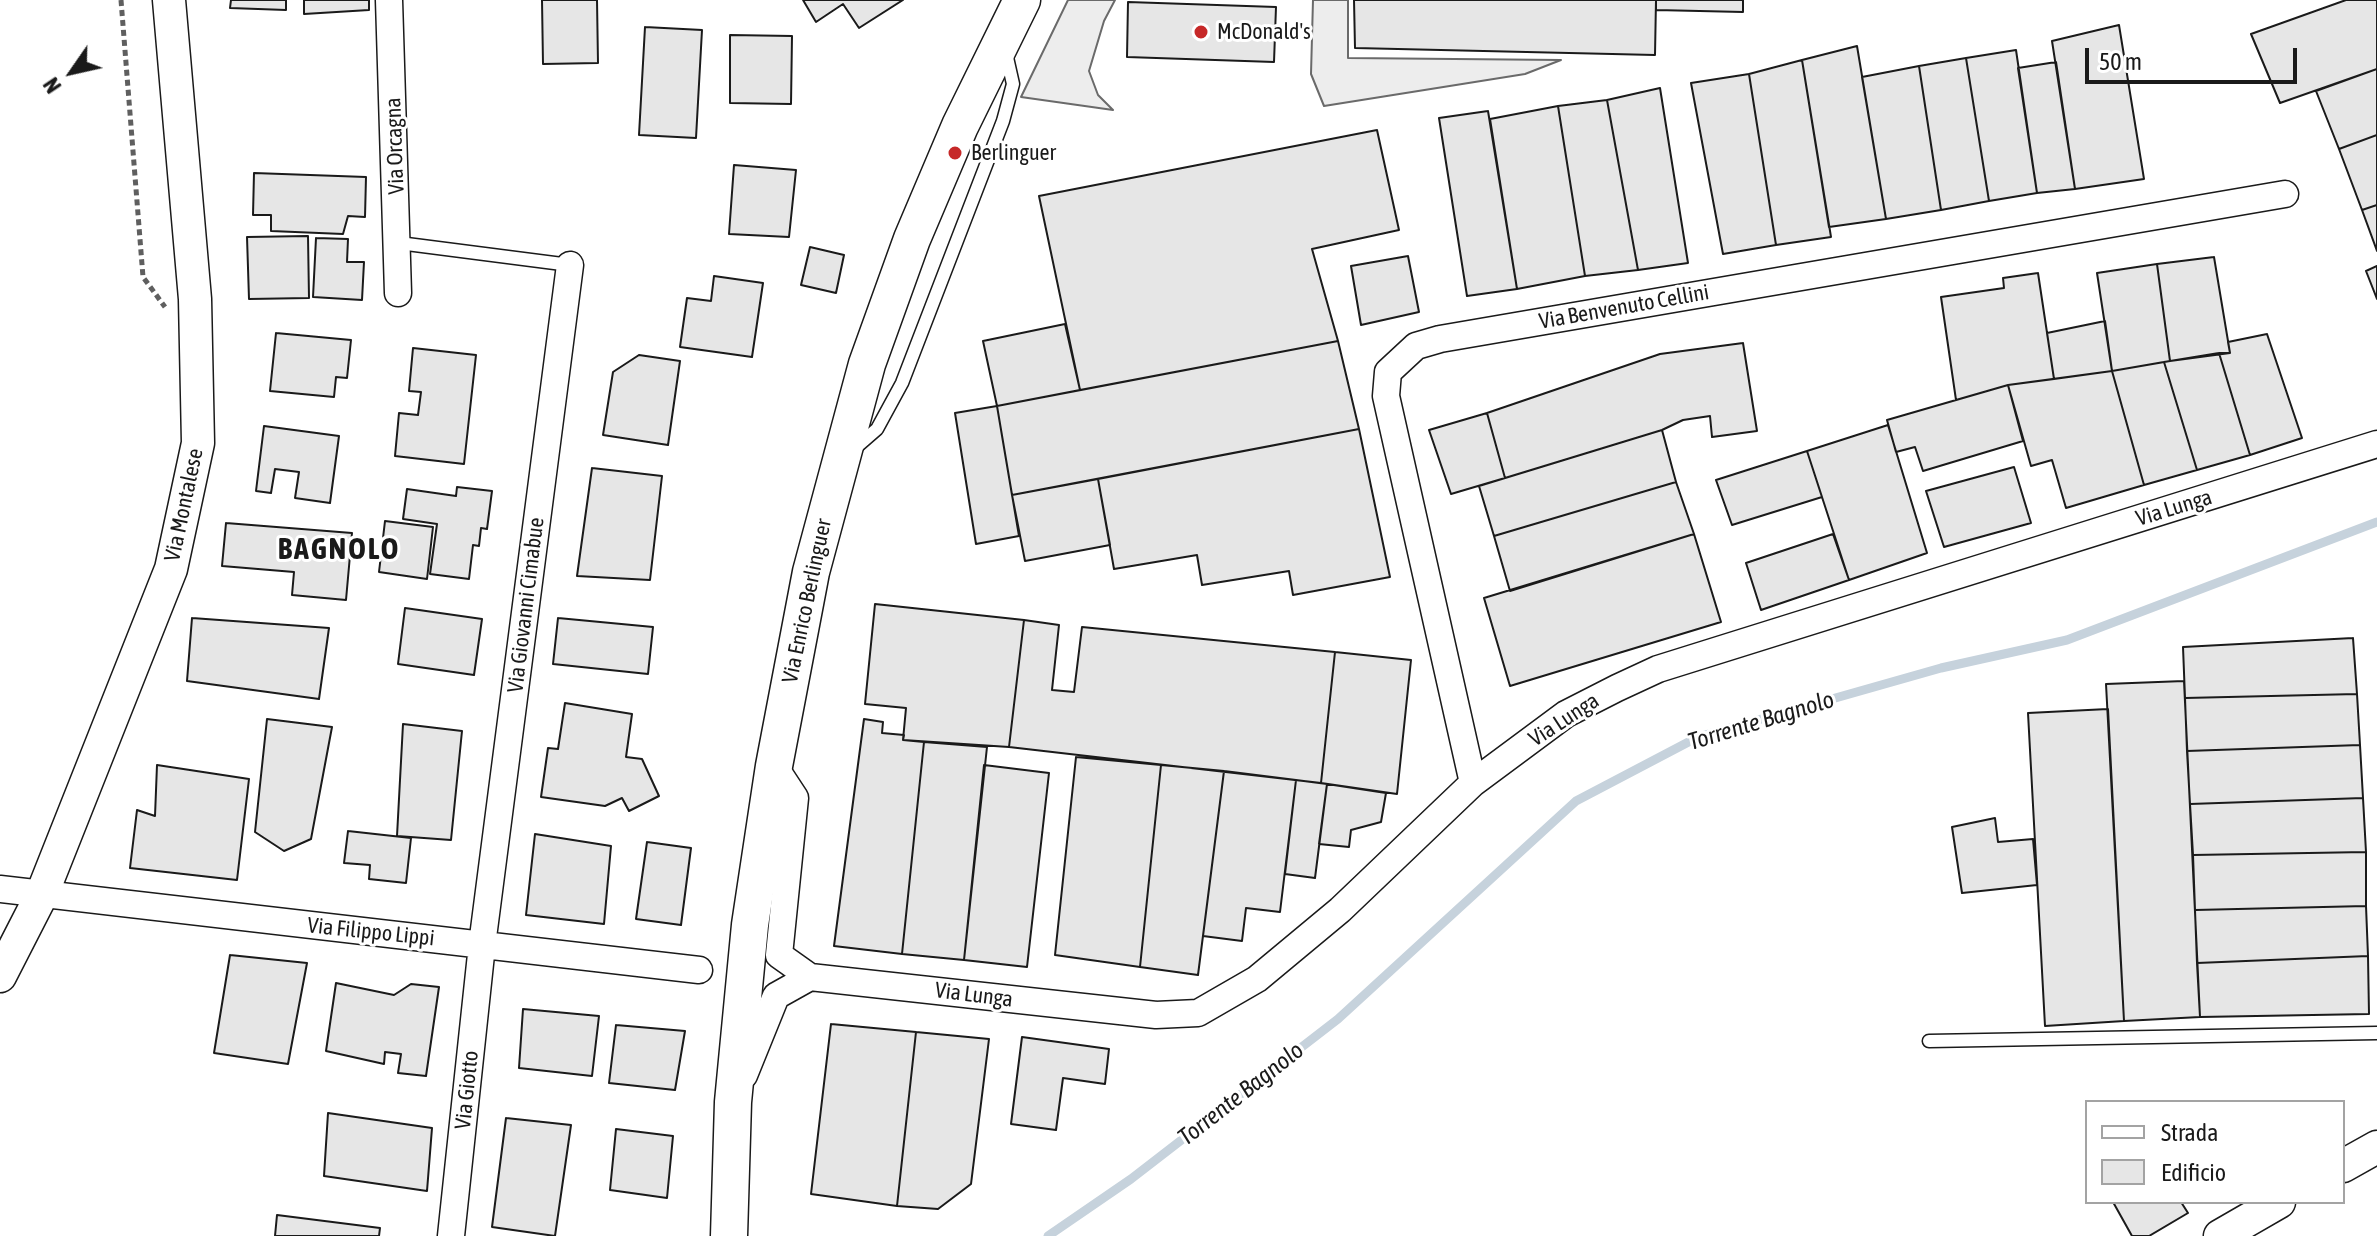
<!DOCTYPE html>
<html>
<head>
<meta charset="utf-8">
<style>
	body { margin:0 }
	#map { position:relative; width:2377px; height:1236px; overflow:hidden; background:#fff; font-family:"Asap Condensed",sans-serif }
	canvas { display:block }
	.legend { position:absolute; left:2085px; top:1100px; width:260px; height:104px; box-sizing:border-box; background:#fff; border:2px solid #a3a3a3; margin:0; padding:10px 14px; list-style:none; font-size:24px; color:#1a1a1a }
	.legend li { display:flex; align-items:center; gap:16px; height:40px }
	.legend b { width:40px; border:2px solid #a3a3a3 }
	.north { position:absolute; left:32px; top:32px; width:80px; height:80px; -webkit-text-stroke:6px #fff; paint-order:stroke; rotate:236deg; font-size:22px; font-weight:700; line-height:32px; text-align:center; color:#1a1a1a }
	.north::after { content:''; display:block; margin:auto; width:28px; height:36px; background:#1a1a1a; clip-path:polygon(50% 0,100% 100%,50% 72%,0 100%) }
	.scale { position:absolute; left:2085px; top:48px; width:212px; height:36px; box-sizing:border-box; border:4px solid #1a1a1a; border-top:0; padding-left:10px; font-size:24px; line-height:28px; white-space:nowrap; color:#1a1a1a; -webkit-text-stroke:6px #fff; paint-order:stroke }
</style>
</head>
<body>
<div id="map">
<canvas width="2377" height="1236"></canvas>
<ul class="legend">
<li><b style="height:10px;background:#fff"></b>Strada</li>
<li><b style="height:22px;background:#e6e6e6"></b>Edificio</li>
</ul>
<div class="north">N</div>
<div class="scale">50 m</div>
</div>
<script>
const ctx = document.querySelector('canvas').getContext('2d');
ctx.lineJoin = 'round';
function paint(path, color) { ctx.fillStyle = color; ctx.fill(path, 'evenodd'); }
const toPath = rows => new Path2D(rows.map(r => 'M' + r).join(''));
function trace(path, color, width, dash) { ctx.strokeStyle = color; ctx.lineWidth = width; ctx.lineCap = dash ? 'butt' : 'round'; ctx.setLineDash(dash || []); ctx.stroke(path); }
function drawText(font, color, halo, rows, align = 'center') {
  ctx.font = font + ' "Asap Condensed",sans-serif'; ctx.lineWidth = 6; ctx.setLineDash([]); ctx.textBaseline = 'middle'; ctx.strokeStyle = halo; ctx.fillStyle = color; for (const [text, x, y, turn = 0] of rows) {
    ctx.save(); ctx.translate(x, y); ctx.rotate((+turn || 0) * Math.PI / 180); ctx.textAlign = isNaN(turn) ? turn : align; if (halo) ctx.strokeText(text, 0, 0); ctx.fillText(text, 0, 0); ctx.restore();
  }
}
const parking = toPath([
	[1068,0,1115,0,1104,21,1089,71,1098,95,1113,110,1021,97,1068,0],
	[1313,0,1348,0,1348,58,1561,60,1525,74,1324,106,1311,74,1313,0]
]);
paint(parking, '#ededed');
trace(parking, '#6a6a6a', 2);
trace(toPath([
	[1048,1236,1131,1179,1338,1019,1576,801,1698,737,1941,668,2067,640,2377,522]
]), '#c6d2dc', 9);
const building = toPath([
	[231,0,286,0,286,10,230,8,231,0],
	[304,0,369,0,369,10,304,14,304,0],
	[542,0,597,0,598,63,543,64,542,0],
	[803,0,903,0,859,28,843,4,816,22,803,0],
	[1354,0,1656,0,1655,55,1355,48,1354,0],
	[1656,0,1743,0,1743,12,1656,10,1656,0],
	[2346,0,2377,0,2377,69,2280,103,2251,34,2346,0],
	[1128,2,1276,7,1274,62,1127,57,1128,2],
	[2119,25,2144,179,2075,189,2052,41,2119,25],
	[645,27,702,30,696,138,639,135,645,27],
	[730,35,792,36,791,104,730,103,730,35],
	[1857,46,1886,219,1829,227,1802,60,1857,46],
	[2016,50,2037,193,1989,201,1966,58,2016,50],
	[1966,58,1989,201,1941,210,1919,66,1966,58],
	[1802,60,1831,237,1776,245,1749,74,1802,60],
	[2056,62,2075,189,2037,193,2018,68,2056,62],
	[1919,66,1941,210,1886,219,1862,77,1919,66],
	[2377,69,2377,135,2339,149,2316,91,2377,69],
	[1749,74,1776,245,1723,254,1691,83,1749,74],
	[1660,88,1688,263,1638,270,1607,100,1660,88],
	[1607,100,1638,270,1585,276,1558,106,1607,100],
	[1558,106,1585,276,1517,289,1490,119,1558,106],
	[1488,111,1517,289,1467,296,1439,118,1488,111],
	[1377,130,1399,230,1312,249,1338,341,1080,390,1039,196,1377,130],
	[2377,135,2377,205,2362,210,2339,149,2377,135],
	[734,165,796,170,789,237,729,234,734,165],
	[254,173,366,177,365,217,348,216,343,234,271,231,271,215,253,215,254,173],
	[2377,205,2377,251,2362,210,2377,205],
	[308,236,309,298,249,299,247,237,308,236],
	[316,238,348,239,347,262,364,262,362,300,313,297,316,238],
	[810,247,844,255,836,293,801,285,810,247],
	[1408,256,1419,312,1361,325,1351,266,1408,256],
	[2214,257,2230,353,2170,361,2157,264,2214,257],
	[2157,264,2170,361,2112,371,2097,273,2157,264],
	[2377,266,2377,299,2366,271,2377,266],
	[2038,273,2054,379,2008,385,1956,400,1941,297,2004,288,2003,278,2038,273],
	[714,276,763,283,752,357,680,347,687,298,711,301,714,276],
	[2105,321,2112,371,2054,379,2047,333,2105,321],
	[1065,324,1080,390,997,406,983,341,1065,324],
	[276,333,351,340,347,378,336,377,334,397,270,391,276,333],
	[2267,334,2302,438,2250,455,2219,353,2230,353,2228,342,2267,334],
	[1338,341,1359,429,1012,495,997,406,1338,341],
	[1743,343,1757,431,1712,437,1710,416,1683,420,1662,430,1505,478,1487,413,1660,354,1743,343],
	[413,348,476,355,464,464,395,456,399,413,418,415,421,392,409,391,413,348],
	[2219,353,2250,455,2197,470,2164,362,2219,353],
	[639,355,680,361,668,445,603,435,613,372,639,355],
	[2164,362,2197,470,2144,485,2112,371,2164,362],
	[2112,371,2144,485,2066,508,2052,460,2031,466,2008,385,2112,371],
	[2008,385,2023,441,1923,471,1915,447,1896,452,1887,420,2008,385],
	[997,406,1019,536,976,544,955,413,997,406],
	[1487,413,1505,478,1451,494,1429,430,1487,413],
	[1888,425,1927,553,1849,580,1807,451,1888,425],
	[264,426,339,436,330,503,295,498,299,472,275,469,271,493,256,491,264,426],
	[1359,429,1390,577,1293,595,1289,571,1202,585,1197,555,1114,569,1098,479,1359,429],
	[1662,430,1676,482,1494,536,1479,486,1662,430],
	[1807,451,1822,497,1732,525,1716,480,1807,451],
	[2014,467,2031,523,1944,547,1926,491,2014,467],
	[592,468,662,476,650,580,577,576,592,468],
	[1098,479,1110,545,1025,561,1012,495,1098,479],
	[1676,482,1694,534,1510,591,1494,536,1676,482],
	[457,487,492,491,487,529,481,528,479,546,473,545,469,579,430,574,437,524,403,519,407,489,456,496,457,487],
	[385,521,433,527,427,579,379,572,385,521],
	[226,523,352,533,346,600,292,595,294,572,222,566,226,523],
	[1694,534,1721,622,1510,686,1484,598,1694,534],
	[1833,534,1849,580,1761,610,1746,563,1833,534],
	[875,604,1024,620,1009,747,903,740,906,708,865,704,875,604],
	[405,608,482,619,474,675,398,664,405,608],
	[192,618,329,628,319,699,187,681,192,618],
	[558,618,653,627,648,674,553,664,558,618],
	[1024,620,1059,625,1052,690,1074,692,1082,627,1335,652,1321,783,1009,747,1024,620],
	[2353,638,2357,694,2185,698,2183,647,2353,638],
	[1335,652,1411,660,1397,794,1321,783,1335,652],
	[2184,681,2200,1017,2124,1021,2106,684,2184,681],
	[2357,694,2360,745,2187,751,2185,698,2357,694],
	[565,703,632,714,626,757,642,759,659,796,629,811,622,798,605,806,541,797,548,748,558,749,565,703],
	[2108,709,2124,1021,2045,1026,2028,713,2108,709],
	[267,719,332,727,311,839,284,851,255,832,267,719],
	[864,719,883,722,882,733,904,735,903,740,924,742,902,954,834,946,864,719],
	[403,724,462,731,451,840,397,836,403,724],
	[924,742,987,747,964,960,902,954,924,742],
	[2360,745,2363,798,2190,804,2187,751,2360,745],
	[1076,757,1161,765,1140,967,1055,955,1076,757],
	[157,765,249,779,237,880,130,868,137,810,155,816,157,765],
	[984,765,1049,773,1027,967,964,960,984,765],
	[1161,765,1224,771,1198,975,1140,967,1161,765],
	[1224,771,1296,780,1280,912,1246,908,1242,941,1203,936,1224,771],
	[1296,780,1327,784,1315,878,1285,874,1296,780],
	[1327,784,1386,793,1381,822,1351,830,1349,847,1319,844,1327,784],
	[2363,798,2366,852,2193,855,2190,804,2363,798],
	[1995,818,1998,842,2033,839,2037,885,1962,893,1952,827,1995,818],
	[348,831,411,838,406,883,369,879,370,865,344,863,348,831],
	[535,834,611,846,604,924,526,915,535,834],
	[647,842,691,848,681,925,636,919,647,842],
	[2366,852,2366,906,2195,910,2193,855,2366,852],
	[2366,906,2368,956,2197,963,2195,910,2366,906],
	[230,955,307,963,288,1064,214,1053,230,955],
	[2368,956,2369,1014,2200,1017,2197,963,2368,956],
	[336,983,394,995,411,984,439,987,426,1076,398,1073,401,1054,385,1052,384,1064,326,1051,336,983],
	[523,1009,599,1016,592,1076,519,1068,523,1009],
	[831,1024,916,1032,897,1206,811,1194,831,1024],
	[616,1025,685,1031,675,1090,609,1083,616,1025],
	[916,1032,989,1039,971,1184,938,1209,897,1206,916,1032],
	[1022,1037,1109,1049,1105,1084,1063,1078,1056,1130,1011,1124,1022,1037],
	[328,1113,432,1128,427,1191,324,1176,328,1113],
	[506,1118,571,1125,555,1236,492,1227,506,1118],
	[616,1129,673,1136,667,1198,610,1190,616,1129],
	[2113,1202,2181,1202,2188,1213,2149,1236,2132,1236,2113,1202],
	[277,1215,380,1228,379,1236,275,1236,277,1215]
]);
paint(building, '#e6e6e6');
trace(building, '#1a1a1a', 2);
const service = toPath([
	[399,243,570,265],
	[854,449,877,429,902,383,1003,121,1013,84,1006,53],
	[1929,1041,2377,1033]
]);
const minor = toPath([
	[389,0,398,293],
	[774,766,795,798,779,955,810,977,1156,1015,1198,1013,1257,979,1340,910,1473,783,1566,714,1617,688,1658,669,2377,444],
	[1473,783,1386,396,1388,372,1416,346,1440,339,2285,194],
	[0,889,699,970],
	[744,1075,776,996,810,977],
	[451,1236,482,945,570,265]
]);
const tertiary = toPath([
	[0,976,42,894,171,569,198,443,195,299,169,0],
	[2343,1166,2377,1147],
	[2220,1236,2279,1202]
]);
const secondary = toPath([
	[729,1236,733,1102,750,925,774,766,811,572,867,364,912,239,960,126,1022,0]
]);
trace(service, '#1a1a1a', 15);
trace(minor, '#1a1a1a', 29);
trace(tertiary, '#1a1a1a', 35);
trace(secondary, '#1a1a1a', 39);
trace(toPath([
	[121,0,143,277,165,307]
]), '#5f5f5f', 5, [6, 4]);
trace(service, '#fff', 12);
trace(minor, '#fff', 26);
trace(tertiary, '#fff', 32);
trace(secondary, '#fff', 36);
for (const [x, y, r, color] of [
	[1201,32,8,"#c62828"],
	[955,153,8,"#c62828"]
]) { const dot = new Path2D(); dot.arc(x, y, r, 0, 2 * Math.PI); ctx.fillStyle = color; ctx.fill(dot); trace(dot, '#fff', 3); }
drawText('22px', '#1a1a1a', '#fff', [
	["McDonald's",1217,32],
	["Berlinguer",971,153]
], 'left');
drawText('22px', '#1a1a1a', '#fff', [
	["Via Orcagna",395,146,-92],
	["Via Benvenuto Cellini",1624,307,-10],
	["Via Montalese",184,505,-78],
	["Via Lunga",2174,508,-17],
	["Via Enrico Berlinguer",807,601,-78],
	["Via Giovanni Cimabue",526,605,-83],
	["Via Lunga",1564,720,-33],
	["Via Filippo Lippi",371,932,6],
	["Via Lunga",974,995,7],
	["Via Giotto",467,1090,-84]
]);
drawText('italic 24px', '#1a1a1a', '#fff', [
	["Torrente Bagnolo",1761,721,-17],
	["Torrente Bagnolo",1241,1094,-38]
]);
ctx.letterSpacing = '2px';
drawText('bold 30px', '#1a1a1a', '#fff', [
	["BAGNOLO",339,550]
]);
ctx.letterSpacing = '0px';
</script>
</body>
</html>
